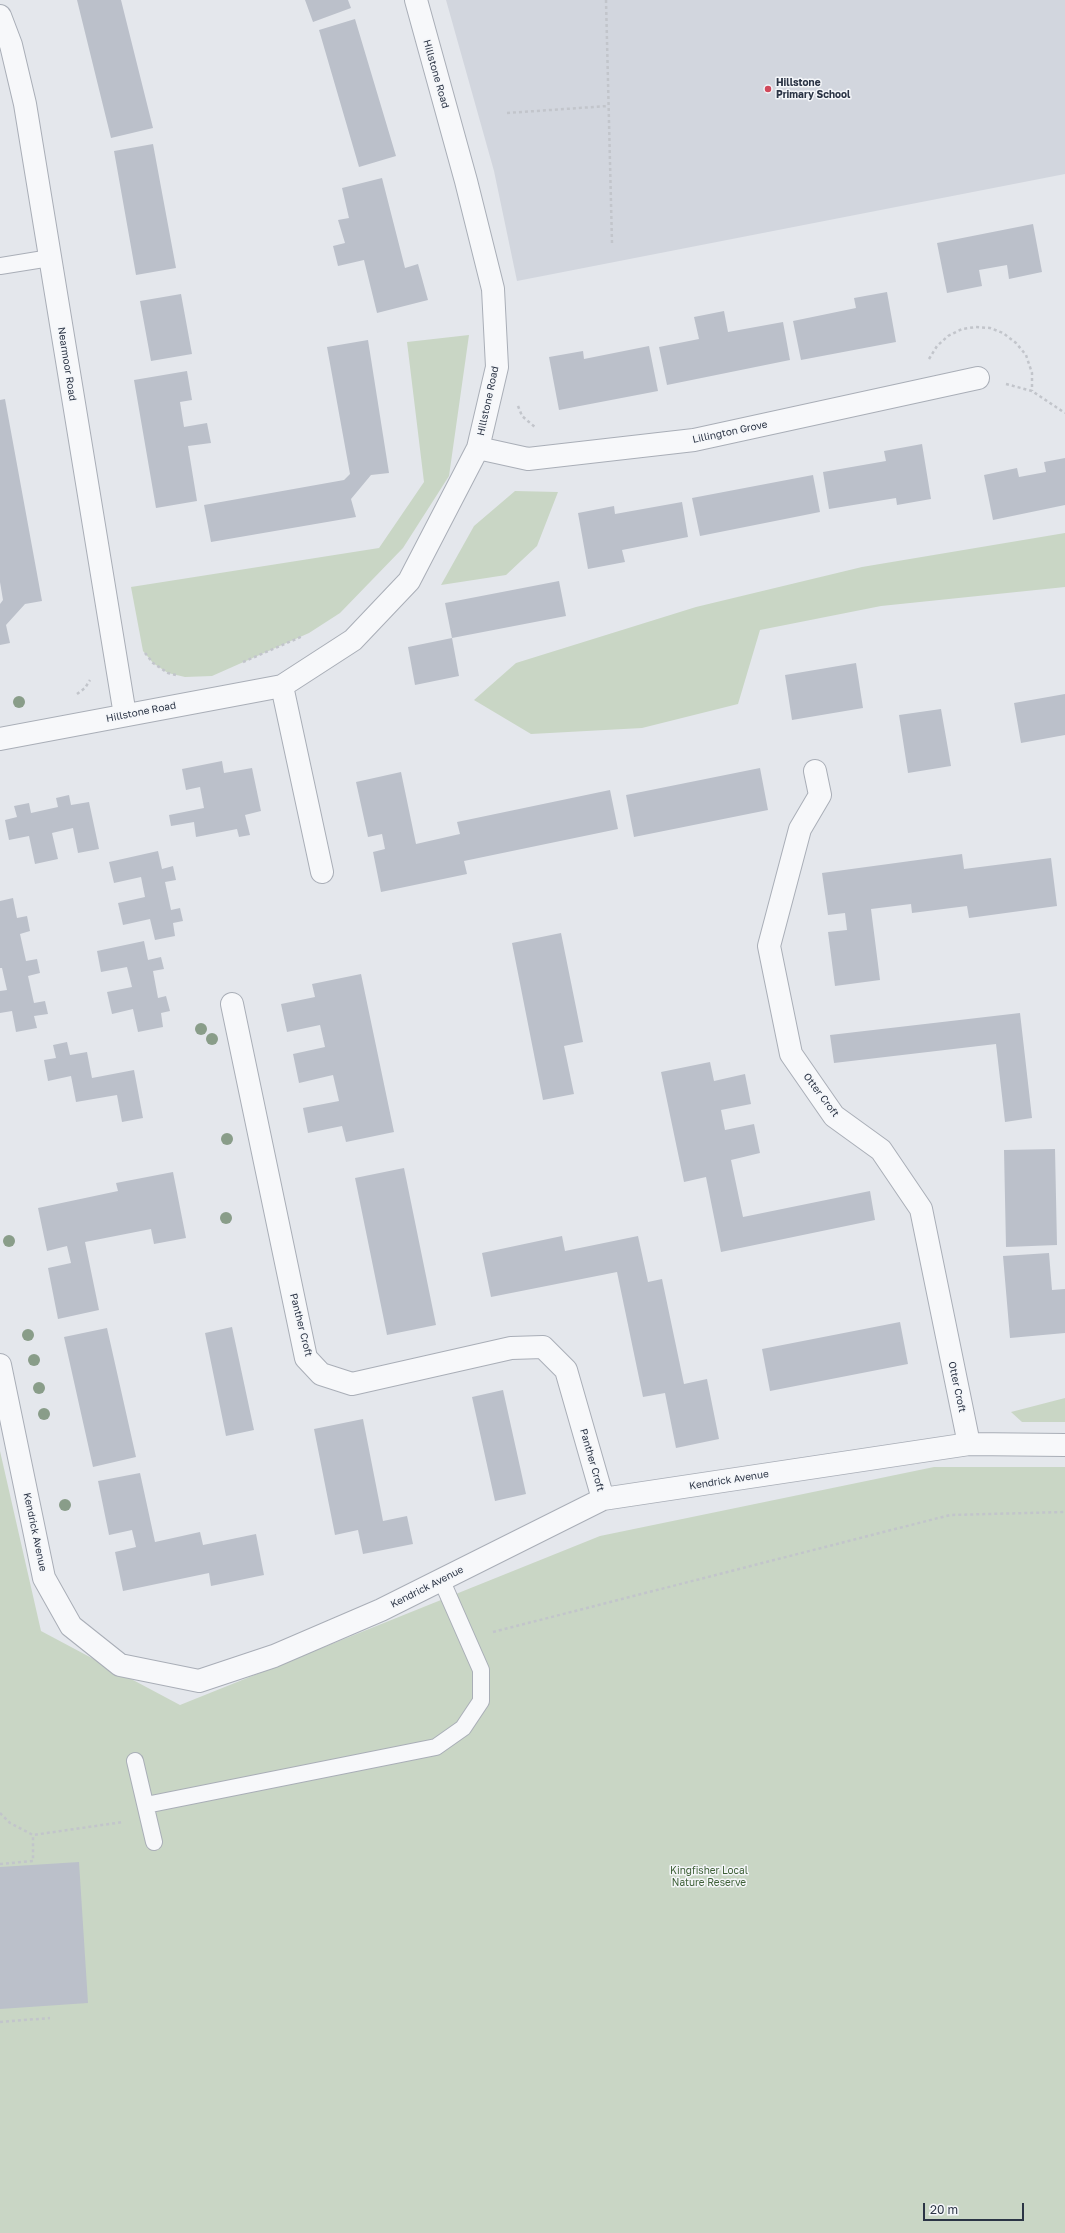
<!DOCTYPE html>
<html>
<head>
<meta charset="utf-8">
<style>
	body { margin:0 }
	#map { position:relative; width:1065px; height:2233px; overflow:hidden; background:#e4e7ec; font-family:"Golos Text",sans-serif }
	canvas { display:block }
	.scale { position:absolute; left:923px; top:2203px; width:101px; height:18px; box-sizing:border-box; border:2px solid #2b3445; border-top:0; padding-left:5px; font-size:12px; line-height:14px; white-space:nowrap; color:#2b3445; -webkit-text-stroke:3px #f4f6f9; paint-order:stroke }
</style>
</head>
<body>
<div id="map">
<canvas width="1065" height="2233"></canvas>
<div class="scale">20 m</div>
</div>
<script>
const ctx = document.querySelector('canvas').getContext('2d');
ctx.lineJoin = 'round';
function paint(path, color) { ctx.fillStyle = color; ctx.fill(path, 'evenodd'); }
const toPath = rows => new Path2D(rows.map(r => 'M' + r).join(''));
function trace(path, color, width, dash) { ctx.strokeStyle = color; ctx.lineWidth = width; ctx.lineCap = dash ? 'butt' : 'round'; ctx.setLineDash(dash || []); ctx.stroke(path); }
function drawText(font, color, halo, rows, align = 'center') {
  ctx.font = font + ' "Golos Text",sans-serif'; ctx.lineWidth = 3; ctx.setLineDash([]); ctx.textBaseline = 'middle'; ctx.strokeStyle = halo; ctx.fillStyle = color; for (const [text, x, y, turn = 0] of rows) {
    ctx.save(); ctx.translate(x, y); ctx.rotate((+turn || 0) * Math.PI / 180); ctx.textAlign = isNaN(turn) ? turn : align; if (halo) ctx.strokeText(text, 0, 0); ctx.fillText(text, 0, 0); ctx.restore();
  }
}
paint(toPath([
	[446,0,1065,0,1065,174,517,281,494,171]
]), '#d2d6de');
paint(toPath([
	[469,335,449,476,403,548,340,613,309,633,212,676,185,677,168,673,153,663,143,651,131,587,379,548,424,482,407,342],
	[515,491,558,492,537,546,506,575,441,585,474,526],
	[1065,533,1065,587,881,606,760,630,738,704,642,728,531,734,474,700,516,663,696,607,862,567],
	[1065,1398,1065,1422,1022,1422,1011,1412],
	[0,1451,41,1631,180,1705,600,1536,934,1467,1065,1467,1065,2233,0,2233]
]), '#c9d6c5');
paint(toPath([
	[77,0,121,0,153,128,111,138],
	[305,0,348,0,351,8,313,22],
	[355,19,396,156,359,167,319,30],
	[153,144,176,268,136,275,114,151],
	[382,178,405,268,418,264,428,300,377,313,364,260,338,266,333,246,345,243,338,220,349,218,342,188],
	[1033,224,1042,272,1009,279,1007,265,979,270,982,286,947,293,937,243],
	[887,292,896,342,801,360,793,321,856,308,854,298],
	[181,294,192,354,151,361,140,301],
	[724,311,728,332,783,322,790,360,667,385,659,347,699,339,694,317],
	[368,340,389,473,371,475,351,499,356,517,211,542,204,505,344,480,350,474,327,347],
	[649,346,658,391,559,410,549,357,583,351,584,359],
	[187,371,192,400,180,402,184,427,207,423,211,443,188,446,197,501,156,508,134,380],
	[5,399,42,601,25,604,6,625,10,643,0,645,0,604,3,600,0,582,0,400],
	[922,444,931,499,897,505,896,498,829,509,823,472,886,461,884,451],
	[1065,458,1065,505,993,520,984,475,1017,468,1019,477,1046,472,1044,462],
	[813,475,820,512,700,536,692,498],
	[682,502,688,537,622,550,625,562,588,569,578,513,614,506,615,514],
	[559,581,566,616,452,638,445,603],
	[452,638,459,676,415,685,408,647],
	[856,663,863,708,792,720,785,675],
	[1065,694,1065,735,1021,743,1014,703],
	[941,709,951,766,908,773,899,715],
	[222,761,224,773,252,768,261,811,245,815,250,835,239,837,237,829,196,837,194,822,171,826,169,815,204,808,200,787,186,790,182,769],
	[760,768,768,810,634,837,626,795],
	[401,772,416,844,460,834,457,822,610,790,618,829,464,861,467,874,381,892,373,852,385,849,382,834,368,837,356,782],
	[69,795,71,805,89,802,99,849,78,853,73,828,52,833,58,859,35,864,29,836,9,840,5,820,17,817,14,806,29,803,31,813,58,807,56,798],
	[158,851,162,869,173,866,176,880,165,882,171,910,180,908,183,921,173,923,175,936,155,940,150,919,123,925,118,903,145,897,141,877,114,883,109,862],
	[962,854,964,869,1051,858,1057,906,969,918,967,906,912,913,911,904,871,909,880,980,835,986,828,932,847,930,845,913,828,915,822,873],
	[13,898,17,918,27,916,30,931,20,934,26,961,37,959,40,973,28,976,34,1003,45,1001,48,1014,34,1016,37,1028,16,1032,12,1011,0,1013,0,991,7,990,2,968,0,968,0,901],
	[561,933,583,1042,564,1046,574,1094,543,1100,512,943],
	[144,941,148,960,161,957,164,969,153,971,158,998,166,996,170,1011,161,1013,163,1027,138,1032,133,1009,112,1014,107,992,132,987,127,967,101,972,97,951],
	[361,974,394,1132,346,1142,342,1126,308,1133,303,1108,339,1101,333,1075,299,1083,293,1054,325,1047,320,1025,287,1032,281,1004,315,997,312,984],
	[1020,1013,1032,1118,1005,1122,996,1044,834,1063,830,1035],
	[67,1042,70,1055,87,1052,92,1078,134,1070,143,1118,122,1122,117,1095,76,1102,71,1076,48,1081,44,1060,56,1058,53,1045],
	[710,1062,714,1081,745,1074,751,1104,721,1110,725,1130,754,1124,760,1153,731,1160,743,1217,870,1191,875,1220,721,1252,706,1177,684,1182,661,1072],
	[1055,1149,1057,1245,1006,1247,1004,1150],
	[404,1168,436,1325,387,1335,355,1178],
	[173,1172,186,1238,154,1244,151,1229,85,1242,99,1310,58,1319,48,1268,71,1263,67,1246,47,1251,38,1208,118,1191,116,1183],
	[562,1236,565,1251,638,1236,648,1282,662,1279,684,1384,707,1379,719,1439,676,1448,665,1393,643,1397,617,1272,491,1297,482,1253],
	[1049,1253,1052,1290,1065,1289,1065,1333,1010,1338,1003,1256],
	[900,1322,908,1364,770,1391,762,1349],
	[232,1327,254,1430,226,1436,205,1333],
	[107,1328,136,1457,93,1467,64,1337],
	[503,1390,526,1494,495,1501,472,1397],
	[363,1419,383,1521,407,1516,413,1544,363,1554,358,1530,335,1535,314,1429],
	[140,1473,155,1542,200,1532,203,1545,256,1534,264,1575,211,1586,209,1573,123,1591,115,1552,136,1547,132,1530,109,1535,98,1481],
	[79,1862,88,2003,0,2009,0,1867]
]), '#bbc0ca');
const service = toPath([
	[0,266,50,258],
	[135,1761,154,1842],
	[146,1805,436,1747,463,1728,481,1701,481,1670,441,1579]
]);
const minor = toPath([
	[0,16,11,45,25,104,125,715],
	[478,448,528,459,694,440,978,378],
	[282,686,322,872],
	[0,739,282,686,353,640,409,581,478,448,497,367,493,289,466,181,416,0],
	[815,771,820,795,800,829,769,946,791,1054,834,1116,881,1150,921,1209,969,1444],
	[232,1004,306,1358,321,1374,352,1384,511,1348,543,1347,566,1370,603,1499],
	[0,1365,44,1578,71,1626,120,1665,199,1681,274,1656,381,1610,603,1499,969,1444,1065,1445]
]);
trace(service, '#a9aeb7', 18);
trace(minor, '#a9aeb7', 24);
trace(toPath([
	[606,0,612,243],
	[507,113,608,106],
	[929,359,937,346,948,336,962,329,976,327,990,328,1003,333,1016,343,1026,355,1032,373,1032,391],
	[1006,384,1032,391,1065,413],
	[518,406,522,416,536,428],
	[145,653,153,663,168,673,176,675],
	[243,662,303,636],
	[77,694,85,688,90,680],
	[493,1632,950,1515,1065,1512],
	[0,1813,10,1823,33,1835,123,1822],
	[0,1864,33,1861,33,1835],
	[0,2022,50,2018]
]), '#c2c5cb', 2.5, [3, 3]);
trace(service, '#f7f8fa', 16);
trace(minor, '#f7f8fa', 22);
ctx.fillStyle = '#899d89';
for (const [x, y] of [
	[19,702],
	[201,1029],
	[212,1039],
	[227,1139],
	[226,1218],
	[9,1241],
	[28,1335],
	[34,1360],
	[39,1388],
	[44,1414],
	[65,1505]
]) { ctx.beginPath(); ctx.arc(x, y, 6, 0, 2 * Math.PI); ctx.fill(); }
for (const [x, y, r, color] of [
	[768,89,4,"#d1495b"]
]) { const dot = new Path2D(); dot.arc(x, y, r, 0, 2 * Math.PI); ctx.fillStyle = color; ctx.fill(dot); trace(dot, '#f4f6f9', 1.5); }
drawText('10px', '#2b3445', '#f4f6f9', [
	["Hillstone Road",436,74,74],
	["Nearmoor Road",67,364,81],
	["Hillstone Road",488,401,-78],
	["Lillington Grove",730,432,-12],
	["Hillstone Road",141,712,-11],
	["Otter Croft",821,1095,53],
	["Panther Croft",301,1325,76],
	["Otter Croft",957,1387,78],
	["Panther Croft",592,1460,74],
	["Kendrick Avenue",729,1480,-9],
	["Kendrick Avenue",35,1532,78],
	["Kendrick Avenue",427,1587,-27]
]);
drawText('bold 10px', '#2b3445', '#f4f6f9', [
	["Hillstone",776,83],
	["Primary School",776,95]
], 'left');
drawText('10px', '#3f6138', '#f4f6f9', [
	["Kingfisher Local",709,1871],
	["Nature Reserve",709,1883]
]);
</script>
</body>
</html>
